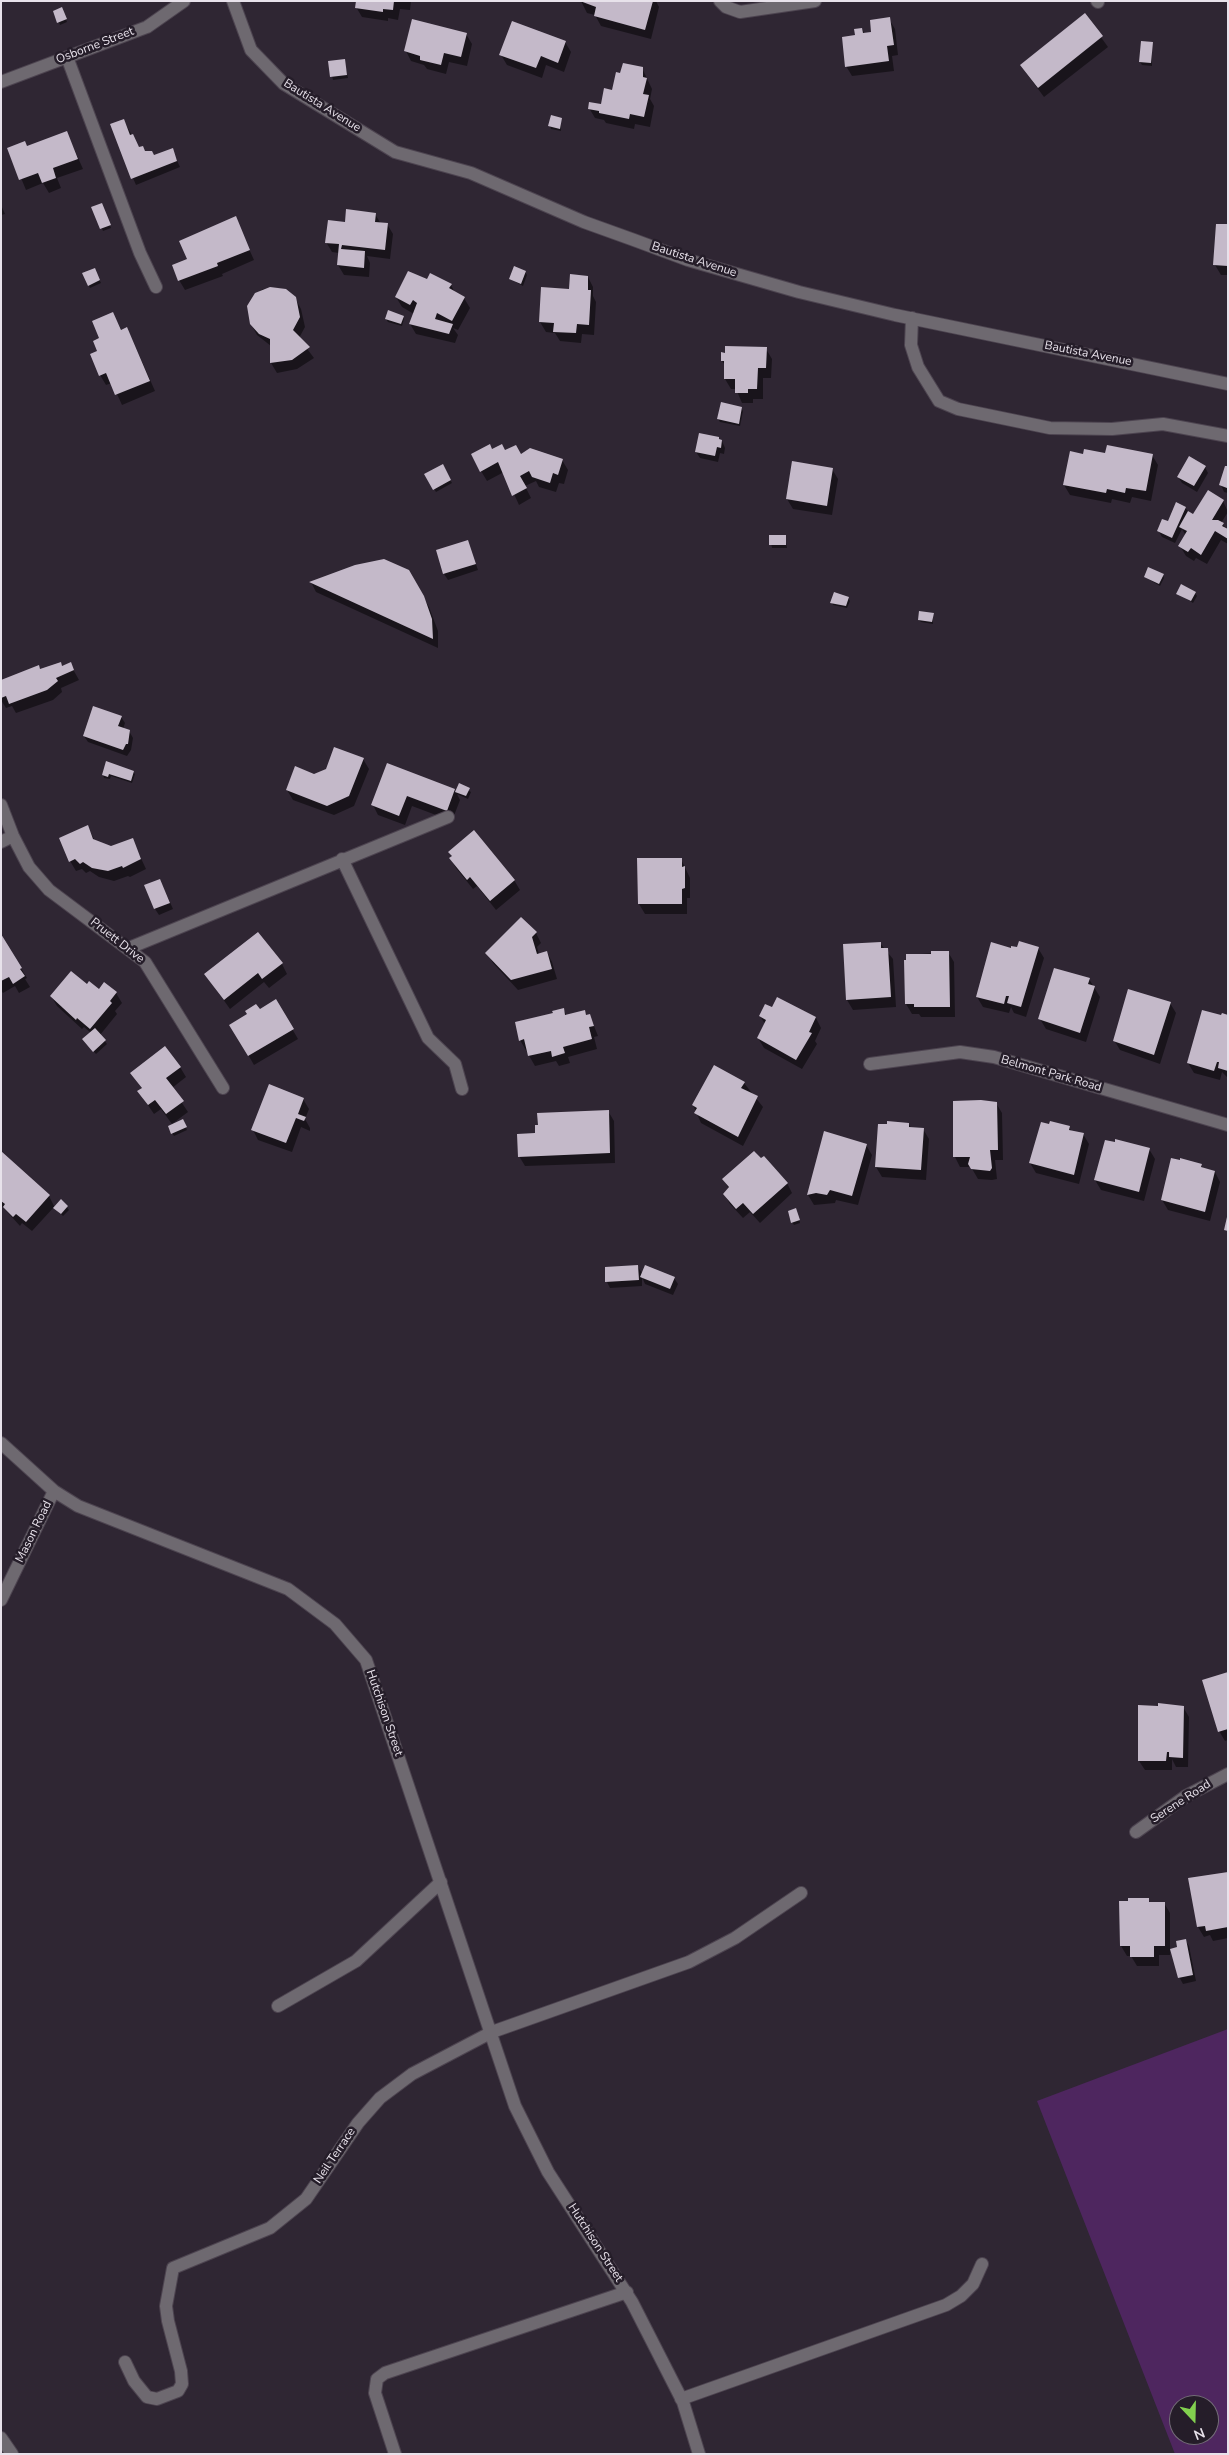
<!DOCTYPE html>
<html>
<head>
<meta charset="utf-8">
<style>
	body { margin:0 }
	#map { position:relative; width:1229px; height:2455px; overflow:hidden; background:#2f2633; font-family:"Nunito Sans",sans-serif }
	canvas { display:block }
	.frame { position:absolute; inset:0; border:2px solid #e8e2eb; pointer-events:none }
	.north { position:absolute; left:1169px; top:2395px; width:50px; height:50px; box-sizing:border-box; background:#251d29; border:1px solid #736c77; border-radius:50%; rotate:159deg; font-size:14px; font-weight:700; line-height:20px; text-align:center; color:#e8e2eb }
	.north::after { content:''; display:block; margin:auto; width:18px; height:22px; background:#82d04f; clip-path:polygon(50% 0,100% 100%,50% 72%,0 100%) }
</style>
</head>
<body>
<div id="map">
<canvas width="1229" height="2455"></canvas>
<div class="frame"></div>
<div class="north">N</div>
</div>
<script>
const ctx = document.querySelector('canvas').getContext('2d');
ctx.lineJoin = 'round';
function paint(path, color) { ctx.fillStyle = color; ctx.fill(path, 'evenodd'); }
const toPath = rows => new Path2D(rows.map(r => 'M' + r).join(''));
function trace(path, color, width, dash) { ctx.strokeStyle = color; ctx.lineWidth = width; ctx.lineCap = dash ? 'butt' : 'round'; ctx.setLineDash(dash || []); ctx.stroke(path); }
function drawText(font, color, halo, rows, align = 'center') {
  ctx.font = font + ' "Nunito Sans",sans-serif'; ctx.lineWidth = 5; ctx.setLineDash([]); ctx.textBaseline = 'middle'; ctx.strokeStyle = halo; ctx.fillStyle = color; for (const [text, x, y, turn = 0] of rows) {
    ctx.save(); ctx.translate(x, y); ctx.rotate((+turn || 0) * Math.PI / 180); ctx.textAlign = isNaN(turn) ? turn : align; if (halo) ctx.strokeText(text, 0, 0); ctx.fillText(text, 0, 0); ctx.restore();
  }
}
paint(toPath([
	[1228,2029,1228,2454,1175,2454,1037,2101],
	[1179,2405,1209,2405,1209,2435,1179,2435]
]), '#4e265f');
paint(toPath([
	[357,1,411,1,410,10,400,9,398,20,388,18,388,21,362,17,356,7],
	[581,1,656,1,659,7,651,39,601,26,595,15,587,13],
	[63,11,67,22,60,25,59,22],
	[1085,15,1108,47,1044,97,1021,66],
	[889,19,895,29,898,55,892,56,894,71,852,76,846,66,857,36,862,29,865,34,872,33],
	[466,34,472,44,467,66,449,62,446,74,427,69,424,65,411,61,406,51],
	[565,42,571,52,564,72,546,65,542,78,507,65,501,55],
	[1152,43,1152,66,1142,65,1140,62],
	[344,60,348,78,333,80,329,63],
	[642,68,652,89,650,99,654,106,650,127,635,124,634,129,606,123,604,120,595,118,589,108,602,105,613,91],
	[561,119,561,131,551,129,550,126],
	[124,121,139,148,142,147,147,154,154,157,172,150,180,167,136,185,133,178],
	[67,133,83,169,57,178,61,188,49,193,43,183,26,190,9,149,27,147],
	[1,205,5,214,1,215],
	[93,207,103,207,111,228,103,231],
	[375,214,381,224,387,224,393,234,390,259,367,256,370,263,369,277,344,275,338,265,339,253,332,252,326,242,346,223],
	[235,218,254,260,222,274,223,276,185,290,179,280,188,260],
	[1228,226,1228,275,1221,275,1215,265],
	[94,269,101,283,90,288,83,274],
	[525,272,527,275,523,286,510,279],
	[588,277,593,287,593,296,596,302,594,335,582,334,581,343,560,341,555,333,546,332,540,322,542,289,571,290],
	[427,280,451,285,455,293,464,298,470,308,458,330,453,328,458,335,455,343,416,334,410,324,414,314,402,307,396,297],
	[279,288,285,290,295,298,301,309,305,327,299,338,314,358,297,369,277,373,271,363,271,346,257,335,251,324,256,294,263,289],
	[113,314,122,331,127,329,132,339,155,391,122,405,112,383,106,385,100,375,98,352,101,339],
	[403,317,404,319,402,326,388,322,386,319],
	[766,349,772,359,771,378,763,378,763,399,753,399,753,403,742,403,736,389,731,389,725,379,725,365,722,361],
	[741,408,743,411,740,426,720,422,718,419],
	[722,441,725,448,724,454,720,453,718,462,700,458,696,452],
	[505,452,562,460,568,470,564,484,559,483,556,492,539,487,536,481,525,486,531,498,519,505,504,472,487,481,481,471],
	[1106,454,1152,455,1158,465,1151,501,1132,497,1130,503,1112,499,1111,503,1070,495,1064,485,1084,455],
	[442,466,452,483,436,492,426,475],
	[1205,467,1208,473,1197,492,1182,483,1178,477],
	[1228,468,1228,493,1224,492,1221,485],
	[832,469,838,479,832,515,793,509,787,499],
	[1223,501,1228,512,1221,523,1228,530,1228,544,1221,540,1207,564,1196,558,1194,561,1186,556,1180,546,1186,536,1182,529,1175,543,1162,537,1158,530,1185,508,1193,516],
	[785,536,787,548,772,548,770,537],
	[468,541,478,570,448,580,444,574],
	[408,571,429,607,438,631,438,648,316,592,311,582],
	[1163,575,1164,578,1160,586,1145,577],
	[1178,593,1195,593,1197,596,1193,603],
	[848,598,850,601,847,608,833,605,832,602],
	[933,614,933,624,921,622,919,620],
	[70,664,79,680,61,688,62,692,53,700,16,713,12,706,6,708,1,700,1,681],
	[121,717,125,723,123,729,129,731,133,738,131,750,127,756,88,742,84,736],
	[363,759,369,769,354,806,334,815,293,800,287,790,314,775],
	[107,763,133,772,135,774,132,783,111,776,110,779,104,778,103,775],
	[388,765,454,790,456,793,459,785,471,792,468,799,457,794,460,800,452,821,412,806,405,825,378,815,373,805],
	[88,827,95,841,111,847,132,839,146,869,130,877,128,876,114,881,99,877,90,871,86,873,82,869,76,871,70,861],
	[452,857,514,880,520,890,496,910,477,886,473,889,456,868,450,858],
	[681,859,690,878,690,898,687,898,687,914,645,914,639,904],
	[160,880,173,909,159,915,155,909],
	[536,933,541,943,537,947,539,954,547,952,552,962,557,979,518,990,493,963,487,953],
	[1,936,27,978,25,979,30,987,19,993,15,986,3,993,1,990],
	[880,943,893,959,896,1007,853,1010,847,1000],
	[1038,948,1044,958,1026,1017,1014,1013,1011,1007,1009,1013,983,1007,977,997,1011,950],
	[948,952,954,962,955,1017,921,1017,919,1014,912,1014,906,1004,908,955],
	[282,964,287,974,269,988,264,982,230,1009,205,974],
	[1089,979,1100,997,1086,1042,1046,1029,1040,1019],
	[99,991,116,993,122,1003,115,1011,117,1014,100,1035,107,1044,96,1054,85,1042,91,1033,84,1027,82,1029,57,1006,51,996],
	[778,999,816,1018,821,1028,815,1041,817,1044,802,1069,764,1048,758,1038,765,1024,760,1016,773,1009],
	[276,1001,298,1039,254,1065,231,1025],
	[1170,1003,1176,1013,1160,1064,1120,1050,1114,1040],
	[563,1009,567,1016,584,1011,587,1016,590,1016,598,1036,594,1037,597,1049,568,1057,570,1063,559,1066,556,1061,535,1066,520,1040],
	[1228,1017,1228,1078,1222,1072,1220,1080,1194,1073,1188,1063],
	[180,1067,186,1077,172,1088,188,1112,172,1124,161,1109,154,1114,139,1092,142,1088,132,1073],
	[744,1083,763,1107,743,1146,701,1123,693,1105],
	[303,1099,309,1109,305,1119,310,1128,310,1131,301,1127,292,1152,258,1140,253,1130],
	[996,1103,1002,1113,1003,1160,995,1160,997,1179,992,1180,978,1179,971,1167,960,1167,955,1157],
	[608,1111,614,1121,615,1163,525,1166,519,1156,536,1134],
	[184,1123,187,1130,174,1136,172,1133],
	[909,1124,911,1128,923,1129,929,1139,926,1180,882,1177,876,1167],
	[1069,1127,1072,1132,1083,1134,1089,1144,1079,1184,1036,1173,1030,1163],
	[825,1132,866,1145,872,1155,858,1205,836,1200,835,1203,814,1205,808,1195],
	[1149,1149,1155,1159,1144,1201,1101,1190,1095,1180],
	[1,1152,49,1196,55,1208,61,1200,69,1210,63,1216,54,1207,32,1231,22,1223,20,1226,1,1205],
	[1201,1165,1203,1169,1215,1172,1220,1182,1210,1221,1168,1210,1162,1200],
	[723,1179,787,1183,792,1193,760,1223,750,1212,743,1218,730,1204,724,1194,729,1189],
	[797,1212,800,1223,794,1225,792,1222],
	[638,1267,643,1275,674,1278,678,1284,673,1295,645,1284,642,1277,642,1286,610,1288,607,1282],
	[1228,1673,1228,1740,1225,1741,1219,1731],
	[1170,1705,1183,1707,1189,1717,1188,1767,1176,1767,1172,1759,1172,1770,1145,1770,1139,1761,1139,1707],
	[1228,1873,1228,1938,1213,1941,1210,1935,1204,1937,1198,1927],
	[1148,1899,1150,1903,1164,1903,1170,1913,1170,1955,1159,1955,1159,1966,1137,1966,1131,1956,1127,1956,1121,1946],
	[1185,1940,1189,1946,1196,1981,1183,1984,1176,1971,1179,1948]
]), '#0007');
paint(toPath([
	[356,1,394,1,393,10,383,9,383,12,355,8],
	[580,1,653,1,645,30,594,16,596,7],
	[62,7,67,19,57,23,53,11],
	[1085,13,1103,36,1038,88,1020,65],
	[890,17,894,45,887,46,889,61,845,67,842,37,855,35,854,29,862,28,863,33,871,32,870,20],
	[412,19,467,33,461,57,444,53,441,65,420,60,420,56,404,51],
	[512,21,566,41,558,63,541,56,536,68,499,55],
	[1141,41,1153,42,1151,63,1139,62],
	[345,59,347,75,330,77,328,61],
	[623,63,643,67,643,77,647,78,643,94,649,95,644,117,630,114,629,119,599,113,599,111,588,109,589,102,601,104,604,88,612,90,616,72,620,73],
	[551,115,562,118,560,129,548,126],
	[124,119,130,135,133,134,139,147,143,146,145,151,152,151,154,155,173,148,177,161,131,179,110,124],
	[67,131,78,159,53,168,56,178,42,183,38,173,19,180,7,148,25,141,27,146],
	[102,203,111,225,100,229,91,207],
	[346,209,376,213,375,222,388,223,385,250,342,245,341,249,365,251,364,268,337,265,339,244,325,243,328,220,345,222],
	[236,216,250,250,217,263,218,266,178,281,172,265,187,259,179,241],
	[1216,224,1228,224,1228,266,1213,265],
	[514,266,526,271,521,284,509,279],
	[95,268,100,280,88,286,82,273],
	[408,271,427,279,430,273,452,284,449,288,465,297,452,321,437,313,435,319,453,324,449,334,409,324,417,303,413,300,410,305,395,297],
	[570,274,588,276,588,290,591,290,589,325,577,324,576,333,553,332,554,323,539,322,541,287,569,289],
	[270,287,286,289,296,297,300,317,293,330,310,347,292,360,270,363,270,339,259,334,250,324,247,306,255,293],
	[388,310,404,316,401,324,385,319],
	[113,312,121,330,127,327,150,381,115,395,106,373,99,376,90,354,97,351,93,341,99,338,92,321],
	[725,346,767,347,766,368,758,368,757,389,748,389,748,393,735,393,735,379,724,379,724,361,721,361,721,352,725,353],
	[721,402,742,407,739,424,717,419],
	[699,433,719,437,719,439,722,440,721,448,717,447,715,456,695,452],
	[490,444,492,449,502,444,505,450,516,445,521,454,530,448,563,459,558,475,553,473,550,483,532,477,529,471,520,476,527,488,512,496,498,462,480,472,471,454],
	[1107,445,1153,454,1146,491,1126,488,1125,493,1107,489,1106,493,1063,485,1070,451,1083,454,1084,449,1105,453],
	[1189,456,1206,466,1194,486,1177,477],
	[792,461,833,468,827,506,786,499],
	[443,464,451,480,433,490,424,474],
	[1225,466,1228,466,1227,488,1219,485],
	[1208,490,1224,500,1212,520,1218,520,1224,523,1222,526,1228,529,1228,539,1215,531,1201,555,1191,548,1188,552,1178,546,1187,531,1179,527,1188,511,1193,514],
	[1176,502,1186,507,1172,538,1157,531,1162,519,1168,521],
	[769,535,786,535,786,545,769,545],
	[468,540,476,564,443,574,436,550],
	[384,559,409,570,424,596,432,619,433,639,309,582,355,565],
	[1148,567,1164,574,1159,584,1144,577],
	[1181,584,1196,592,1191,601,1176,594],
	[834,592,849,597,846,606,830,603],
	[919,611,934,613,932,622,918,620],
	[61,662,62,666,71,662,74,670,56,678,58,681,47,690,9,704,6,696,1,698,1,680,39,665,40,669],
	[93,706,122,716,118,726,130,730,128,744,126,744,123,750,83,736],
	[334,747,364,758,349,796,327,806,286,790,295,766,314,774,326,769],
	[106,761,134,771,131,781,109,774,108,777,102,775],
	[387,763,455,789,447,811,407,796,399,816,371,805],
	[459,783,470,788,466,796,455,792],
	[88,825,93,839,111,846,133,838,141,859,123,868,122,866,108,871,92,868,83,862,80,864,75,859,69,862,59,838],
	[474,830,515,880,490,901,470,877,467,880,449,858,452,856,448,852],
	[637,858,682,858,682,867,685,866,685,888,682,889,682,904,638,904],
	[160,879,170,903,154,909,144,885],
	[521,917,537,932,532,937,537,954,547,951,552,969,511,980,485,953],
	[258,932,283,963,262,979,258,973,224,1000,204,974],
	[1,934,22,968,20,969,25,976,13,984,9,977,1,981],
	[1019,941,1039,947,1021,1007,1007,1003,1009,996,1006,996,1004,1004,976,997,991,942,1011,948,1011,946,1017,947],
	[881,942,881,948,888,948,891,997,846,1000,843,944],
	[931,951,949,951,950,1007,914,1007,914,1004,905,1004,904,960,906,960,906,954,931,954],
	[1054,968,1090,978,1088,984,1095,986,1080,1033,1038,1019],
	[71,971,87,984,89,981,99,989,104,982,117,992,110,1001,112,1003,90,1029,77,1018,76,1020,50,996],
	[1128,989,1171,1002,1154,1055,1113,1041],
	[777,997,816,1017,809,1032,812,1033,796,1060,757,1038,766,1020,759,1016,765,1004,772,1007],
	[276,999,294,1029,248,1056,229,1025,247,1014,245,1011,256,1004,260,1009],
	[564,1008,565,1015,585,1010,586,1015,590,1014,594,1026,589,1027,592,1039,563,1047,565,1053,552,1057,551,1051,528,1056,524,1039,519,1041,515,1022,553,1013,552,1011],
	[1202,1010,1221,1015,1222,1013,1228,1015,1228,1071,1218,1068,1219,1062,1217,1062,1214,1071,1187,1063],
	[95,1028,106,1040,93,1052,82,1039],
	[165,1046,181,1067,166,1078,184,1101,166,1114,155,1100,148,1105,137,1091,142,1088,130,1073],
	[714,1065,745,1082,741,1088,758,1096,738,1137,694,1113,697,1108,692,1105],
	[269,1084,304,1098,298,1114,306,1117,304,1121,296,1118,286,1143,251,1130],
	[981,1100,997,1102,998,1150,990,1150,992,1168,990,1171,971,1169,968,1164,970,1157,953,1157,953,1101],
	[609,1110,610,1153,518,1157,517,1134,535,1133,535,1125,538,1125,537,1113],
	[183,1119,187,1127,171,1134,168,1126],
	[887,1121,909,1123,909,1127,924,1128,921,1170,875,1167,878,1124,887,1124],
	[1050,1121,1070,1126,1069,1130,1084,1133,1074,1175,1029,1163,1041,1122,1049,1124],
	[824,1131,867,1144,852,1196,830,1190,827,1195,816,1193,807,1195],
	[1115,1139,1150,1148,1139,1192,1094,1180,1105,1140,1115,1142],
	[1,1151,50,1195,26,1222,16,1214,13,1217,3,1207,5,1204,1,1201],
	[754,1151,761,1158,764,1156,788,1183,753,1214,743,1203,736,1209,723,1194,729,1187,722,1179],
	[1171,1158,1180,1160,1180,1158,1202,1164,1201,1167,1215,1171,1205,1212,1161,1200],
	[61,1199,68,1206,61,1214,53,1208],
	[796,1208,800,1220,791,1223,788,1211],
	[1227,1217,1228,1217,1228,1231,1224,1230],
	[638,1265,639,1280,605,1282,605,1267],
	[645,1265,675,1277,670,1289,640,1277],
	[1228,1672,1228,1729,1218,1732,1202,1680],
	[1158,1703,1184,1706,1183,1758,1169,1757,1169,1752,1167,1752,1166,1761,1138,1761,1138,1705,1158,1706],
	[1228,1872,1228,1927,1206,1931,1205,1926,1197,1927,1188,1878],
	[1128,1898,1149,1898,1149,1902,1165,1902,1165,1946,1154,1946,1154,1957,1130,1957,1130,1946,1120,1946,1119,1901,1128,1901],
	[1186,1939,1193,1975,1178,1978,1170,1949,1177,1947,1176,1941]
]), '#c4b9c9');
const minor = toPath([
	[233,1,251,50,284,84,395,152,471,173,584,222,634,240,688,260,799,292,895,315,1228,384],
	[720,1,726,7,740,12,815,1],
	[1097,1,1098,2],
	[67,57,140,253,156,287],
	[1,82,147,27,184,1],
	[912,318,911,345,918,367,939,401,958,409,1050,428,1112,429,1163,424,1228,436],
	[1,805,13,836,29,867,49,890,145,962,223,1088],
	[1,842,13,836],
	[342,859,428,1038,455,1064,462,1089],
	[129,948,448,817],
	[870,1064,960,1052,994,1057,1228,1125],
	[1,1443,54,1491,78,1506,288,1589,335,1624,366,1660,515,2106,548,2172,632,2302,683,2402,699,2454],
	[1,1600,54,1491],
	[1136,1832,1186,1796,1228,1774],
	[278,2006,356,1961,441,1882],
	[125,2362,134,2381,147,2397,157,2399,178,2391,182,2384,181,2371,168,2321,166,2306,173,2268,270,2228,306,2199,358,2123,380,2098,412,2074,492,2032,689,1962,735,1938,801,1893],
	[681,2399,946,2305,961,2296,973,2284,982,2264],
	[1,2438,12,2454],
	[395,2454,375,2393,377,2379,385,2373,627,2292]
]);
trace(minor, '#4d4450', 14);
trace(minor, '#6e6970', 12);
drawText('12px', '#e8e2eb', '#251d29', [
	["Osborne Street",95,46,-21],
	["Bautista Avenue",322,106,32],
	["Bautista Avenue",694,260,18],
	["Bautista Avenue",1088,354,11],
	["Pruett Drive",117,941,38],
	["Belmont Park Road",1051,1074,16],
	["Mason Road",34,1532,-64],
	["Hutchison Street",384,1713,71],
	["Serene Road",1181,1802,-33],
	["Neil Terrace",335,2156,-56],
	["Hutchison Street",595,2243,57]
]);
</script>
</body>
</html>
